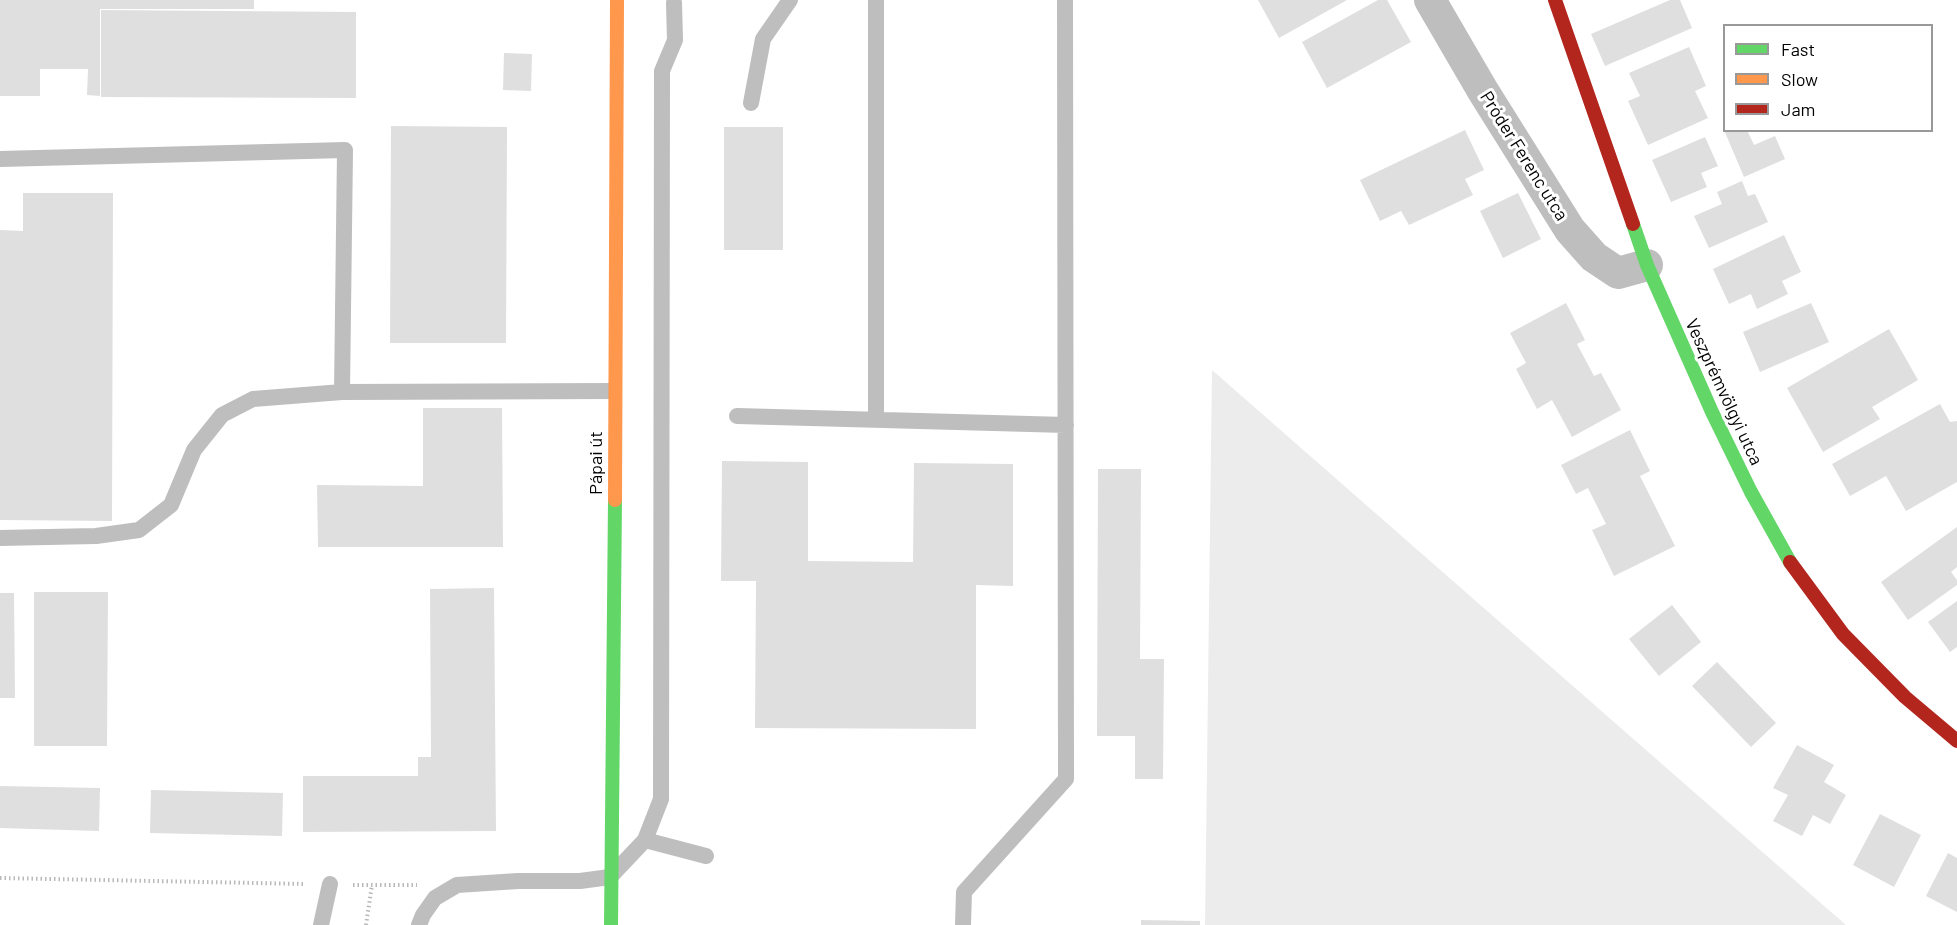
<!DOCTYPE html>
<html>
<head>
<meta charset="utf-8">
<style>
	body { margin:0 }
	#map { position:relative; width:1957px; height:925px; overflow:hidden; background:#fff; font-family:Barlow,sans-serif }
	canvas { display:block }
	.legend { position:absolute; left:1723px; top:24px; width:210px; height:108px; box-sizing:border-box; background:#fff; border:2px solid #999; margin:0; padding:8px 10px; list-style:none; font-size:18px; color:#000 }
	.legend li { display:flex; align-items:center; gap:12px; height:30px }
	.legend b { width:30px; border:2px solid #999 }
</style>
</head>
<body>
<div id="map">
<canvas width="1957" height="925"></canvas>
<ul class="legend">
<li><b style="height:8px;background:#63d668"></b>Fast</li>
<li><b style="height:8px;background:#ff974d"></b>Slow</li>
<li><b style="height:8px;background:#b3261e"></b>Jam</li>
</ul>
</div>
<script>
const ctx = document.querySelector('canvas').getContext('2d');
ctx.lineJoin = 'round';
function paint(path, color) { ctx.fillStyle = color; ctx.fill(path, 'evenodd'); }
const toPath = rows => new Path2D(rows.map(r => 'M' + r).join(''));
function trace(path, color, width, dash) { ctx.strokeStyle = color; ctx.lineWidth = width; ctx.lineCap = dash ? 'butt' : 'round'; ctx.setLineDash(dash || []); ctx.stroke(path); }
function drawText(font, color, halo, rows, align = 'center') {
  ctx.font = font + ' Barlow,sans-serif'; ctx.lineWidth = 6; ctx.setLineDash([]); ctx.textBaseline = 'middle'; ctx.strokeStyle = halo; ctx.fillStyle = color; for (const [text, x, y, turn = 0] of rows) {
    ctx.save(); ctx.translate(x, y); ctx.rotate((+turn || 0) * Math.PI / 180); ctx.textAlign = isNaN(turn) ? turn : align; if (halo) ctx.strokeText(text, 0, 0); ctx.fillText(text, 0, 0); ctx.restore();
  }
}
paint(toPath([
	[1212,370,1815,898,1846,925,1205,925]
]), '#ececec');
paint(toPath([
	[0,0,254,0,254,9,100,9,100,96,87,95,88,69,40,69,40,96,0,96],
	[1258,0,1347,0,1279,38],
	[1378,0,1387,0,1411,42,1327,88,1302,42],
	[1670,0,1680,0,1692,28,1605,66,1591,34],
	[101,10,356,12,356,98,101,97],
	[1689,47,1706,86,1695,91,1708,118,1648,145,1628,101,1640,96,1629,73],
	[504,53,532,54,531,91,503,90],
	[391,126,507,127,506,343,390,343],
	[724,127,783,127,783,250,724,250],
	[1465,130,1484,170,1465,179,1473,195,1409,225,1401,211,1380,221,1360,180],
	[1724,130,1747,130,1754,145,1775,136,1785,159,1744,177],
	[1705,137,1718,166,1701,173,1707,187,1671,202,1652,160],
	[1742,181,1748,196,1755,194,1768,222,1709,248,1694,216,1722,204,1717,192],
	[23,193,113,193,112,521,0,520,0,230,23,231],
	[1518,193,1541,239,1503,258,1480,211],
	[1784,235,1801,272,1782,281,1788,294,1757,309,1751,294,1729,304,1713,269],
	[1566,303,1585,340,1577,344,1594,376,1601,373,1621,410,1572,437,1552,400,1537,409,1516,369,1526,363,1510,333],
	[1811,303,1829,342,1760,372,1743,332],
	[1889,329,1918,380,1872,407,1880,419,1823,452,1787,388],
	[1940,404,1950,422,1957,421,1957,482,1906,511,1886,476,1850,496,1832,464],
	[423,408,502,408,503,547,318,547,317,485,423,486],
	[1630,430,1650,471,1640,476,1675,546,1614,576,1592,530,1606,524,1588,488,1576,494,1561,465],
	[722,461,808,462,808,561,913,562,914,463,1013,464,1013,586,976,585,976,729,755,728,756,581,721,581],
	[1098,469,1141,469,1140,659,1164,659,1163,779,1135,779,1135,736,1097,736],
	[1957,527,1957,567,1951,572,1957,580,1957,585,1908,620,1881,582],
	[494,588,496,831,303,832,303,776,418,776,418,757,431,757,430,589],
	[34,592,108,592,107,746,34,746],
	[0,593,14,593,15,698,0,698],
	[1957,601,1957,647,1950,652,1928,622],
	[1672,605,1701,642,1659,676,1629,639],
	[1717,662,1776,723,1751,747,1692,686],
	[1797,745,1834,765,1824,782,1846,795,1830,824,1813,815,1802,836,1773,821,1788,795,1773,788],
	[0,786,100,788,99,831,0,828],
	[151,790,283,793,282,836,150,833],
	[1880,814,1921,835,1894,887,1853,865],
	[1948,853,1957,858,1957,912,1926,896],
	[1141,920,1200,921,1200,925,1141,925]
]), '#dfdfdf');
trace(toPath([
	[0,878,306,884],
	[353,885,417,885],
	[366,925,372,885]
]), '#b9b9b9', 4, [1.5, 3]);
trace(toPath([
	[751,103,763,39,790,0],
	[0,159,345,150,342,392],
	[737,416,1066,425],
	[876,420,876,0],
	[0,538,96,536,139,530,171,505,194,450,222,415,253,399,342,392,614,391],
	[645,840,706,856],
	[321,925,330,884],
	[419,925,423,915,435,898,457,885,518,881,580,881,610,877,645,840,661,799,662,71,675,40,674,3],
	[963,925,964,892,1066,779,1065,0]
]), '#bebebe', 16);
trace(toPath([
	[1430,0,1483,91,1570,230,1594,257,1618,273,1647,265]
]), '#bebebe', 32);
trace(toPath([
	[1633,224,1647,265,1712,412,1751,492,1790,562],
	[611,925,615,500]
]), '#63d668', 14);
trace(toPath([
	[615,500,617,0]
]), '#ff974d', 14);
trace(toPath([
	[1555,0,1633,224],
	[1790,562,1843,634,1905,697,1957,741]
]), '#b3261e', 14);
drawText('18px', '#000', '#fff', [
	["Próder Ferenc utca",1524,156,58],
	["Veszprémvölgyi utca",1724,392,65],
	["Pápai út",596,463,-90]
]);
</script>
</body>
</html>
